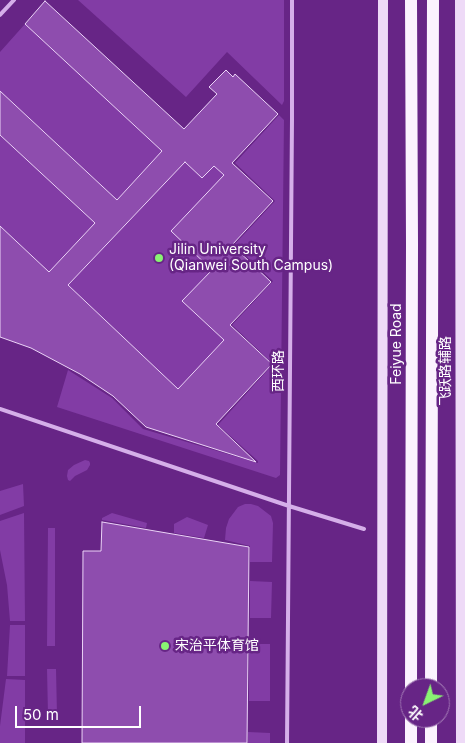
<!DOCTYPE html>
<html>
<head>
<meta charset="utf-8">
<style>
	body { margin:0 }
	#map { position:relative; width:465px; height:743px; overflow:hidden; background:#672586; font-family:Inter,"Noto Sans SC",sans-serif }
	canvas { display:block }
	.north { position:absolute; left:400px; top:678px; width:50px; height:50px; box-sizing:border-box; background:#672586; border:1px solid #a47cb6; border-radius:50%; rotate:222deg; font-size:14px; font-weight:700; line-height:20px; text-align:center; color:#fff }
	.north::after { content:''; display:block; margin:auto; width:18px; height:22px; background:#89f373; clip-path:polygon(50% 0,100% 100%,50% 72%,0 100%) }
	.scale { position:absolute; left:15px; top:706px; width:126px; height:22px; box-sizing:border-box; border:2px solid #fff; border-top:0; padding-left:6px; font-size:15px; line-height:18px; white-space:nowrap; color:#fff; -webkit-text-stroke:4px #672586; paint-order:stroke }
</style>
</head>
<body>
<div id="map">
<canvas width="465" height="743"></canvas>
<div class="north">北</div>
<div class="scale">50 m</div>
</div>
<script>
const ctx = document.querySelector('canvas').getContext('2d');
ctx.lineJoin = 'round';
function paint(path, color) { ctx.fillStyle = color; ctx.fill(path, 'evenodd'); }
const toPath = rows => new Path2D(rows.map(r => 'M' + r).join(''));
function trace(path, color, width, dash) { ctx.strokeStyle = color; ctx.lineWidth = width; ctx.lineCap = dash ? 'butt' : 'round'; ctx.setLineDash(dash || []); ctx.stroke(path); }
function drawText(font, color, halo, rows, align = 'center') {
  ctx.font = font + ' Inter,"Noto Sans SC",sans-serif'; ctx.lineWidth = 5; ctx.setLineDash([]); ctx.textBaseline = 'middle'; ctx.strokeStyle = halo; ctx.fillStyle = color; for (const [text, x, y, turn = 0] of rows) {
    ctx.save(); ctx.translate(x, y); ctx.rotate((+turn || 0) * Math.PI / 180); ctx.textAlign = isNaN(turn) ? turn : align; if (halo) ctx.strokeText(text, 0, 0); ctx.fillText(text, 0, 0); ctx.restore();
  }
}
paint(toPath([
	[78,0,284,0,284,101,282,105,227,52,186,97],
	[25,24,162,151,117,200,0,91,0,52],
	[279,115,284,120,280,475,276,478,57,407,68,370,112,398,143,429,258,463,258,461,218,425,273,364,232,325,273,281,234,245,275,201,235,163],
	[0,135,95,223,49,272,0,226],
	[185,162,202,178,214,166,224,175,212,270,183,302,224,340,178,389,68,285],
	[85,460,89,461,90,463,90,465,87,470,75,476,70,481,68,480,67,476,68,470,74,465],
	[23,484,24,506,0,515,0,491],
	[245,504,251,504,258,506,271,516,273,523,272,562,250,562,250,546,225,540,226,528,229,519,238,507],
	[24,513,25,621,10,621,7,585,0,550,0,521],
	[112,513,147,523,146,528,102,520,102,518],
	[187,517,208,525,204,538,174,533,174,524],
	[48,528,55,528,55,646,47,646],
	[250,581,272,582,271,618,250,618],
	[10,625,25,625,25,676,7,676],
	[249,644,270,644,270,701,249,701],
	[47,669,56,669,57,715,48,715],
	[6,679,25,680,25,743,0,743,0,726],
	[248,732,270,733,270,743,248,743]
]), '#823ca5');
const building = toPath([
	[45,1,184,129,217,94,209,87,226,70,233,77,235,74,278,114,232,163,273,201,232,245,271,282,230,325,272,364,216,424,256,462,146,427,113,396,80,374,31,348,0,337,0,226,49,272,95,223,0,135,0,91,117,200,162,151,25,24,45,1],
	[185,162,202,178,214,166,224,175,171,231,212,270,182,301,224,340,178,389,68,285,185,162],
	[102,522,249,547,247,743,82,743,83,551,101,551,102,522]
]);
paint(building, '#8e4dae');
trace(building, '#ebd3f7', 1);
trace(toPath([
	[0,15,14,0],
	[0,409,289,506,364,529],
	[287,743,292,119,292,0]
]), '#d5afe9', 4);
trace(toPath([
	[460,0,461,743],
	[382,743,383,0]
]), '#eedaf7', 10);
trace(toPath([
	[411,688,412,244,411,0],
	[431,688,433,0],
	[411,743,411,718],
	[431,743,431,718]
]), '#fbf2fe', 12);
for (const [x, y, r, color] of [
	[159,258,5,"#89f373"],
	[165,646,5,"#89f373"]
]) { const dot = new Path2D(); dot.arc(x, y, r, 0, 2 * Math.PI); ctx.fillStyle = color; ctx.fill(dot); trace(dot, '#672586', 2); }
drawText('14px', '#fff', '#672586', [
	["Jilin University",169,250],
	["(Qianwei South Campus)",169,266],
	["宋治平体育馆",175,646]
], 'left');
drawText('14px', '#fff', '#672586', [
	["Feiyue Road",397,344,-90],
	["西环路",279,371,-90],
	["飞跃路辅路",446,371,-90]
]);
</script>
</body>
</html>
